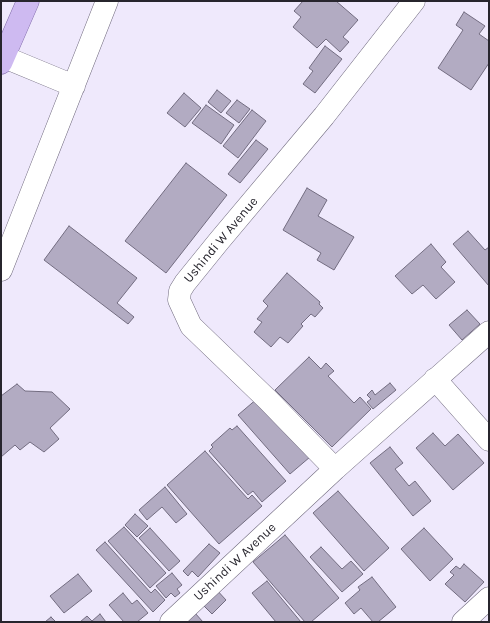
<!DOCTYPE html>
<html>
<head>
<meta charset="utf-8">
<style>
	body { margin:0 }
	#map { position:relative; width:490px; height:623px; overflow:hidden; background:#efe9fc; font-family:Karla,sans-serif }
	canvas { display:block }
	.frame { position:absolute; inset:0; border:2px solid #27252d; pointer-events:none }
</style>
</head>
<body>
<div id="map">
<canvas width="490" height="623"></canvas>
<div class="frame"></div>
</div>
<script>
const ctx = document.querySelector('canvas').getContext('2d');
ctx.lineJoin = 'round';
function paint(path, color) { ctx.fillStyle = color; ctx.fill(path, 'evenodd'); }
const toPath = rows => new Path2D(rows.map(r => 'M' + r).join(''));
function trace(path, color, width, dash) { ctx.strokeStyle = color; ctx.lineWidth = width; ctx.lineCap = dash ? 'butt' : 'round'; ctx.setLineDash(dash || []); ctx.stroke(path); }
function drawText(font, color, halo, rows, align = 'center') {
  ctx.font = font + ' Karla,sans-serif'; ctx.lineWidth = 3.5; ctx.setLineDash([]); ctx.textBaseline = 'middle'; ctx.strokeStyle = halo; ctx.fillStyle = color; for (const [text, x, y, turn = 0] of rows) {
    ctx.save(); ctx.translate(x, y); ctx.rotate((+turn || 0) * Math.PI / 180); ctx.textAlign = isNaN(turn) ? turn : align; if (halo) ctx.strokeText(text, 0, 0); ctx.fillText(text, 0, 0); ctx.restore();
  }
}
const building = toPath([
	[303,1,336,1,358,20,343,37,349,42,340,52,326,39,317,48,293,27,301,17,294,11,303,1],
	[464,12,485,26,479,34,489,41,489,63,471,90,438,68,463,30,456,25,464,12],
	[325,46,342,59,315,93,303,84,313,71,309,68,325,46],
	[217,90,231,101,221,113,208,102,217,90],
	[184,93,201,108,185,127,167,113,184,93],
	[237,100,250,109,239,123,226,113,237,100],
	[206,105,234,125,221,144,192,123,206,105],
	[252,110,266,121,238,158,223,146,252,110],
	[256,140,268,149,240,183,228,174,256,140],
	[186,163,227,195,166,273,125,241,186,163],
	[307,188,327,200,318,216,354,237,334,270,317,260,321,253,283,230,307,188],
	[69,226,137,278,117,303,134,317,128,324,44,260,69,226],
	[468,231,485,250,489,247,489,286,453,244,468,231],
	[431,244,446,262,441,267,455,282,436,299,423,285,412,294,395,276,431,244],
	[287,273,320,302,319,304,323,308,315,317,311,314,301,324,303,326,288,343,280,337,271,347,254,332,262,322,257,319,268,306,263,301,287,273],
	[467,310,480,324,462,340,449,325,467,310],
	[309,357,321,369,326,363,334,371,328,376,354,403,360,397,371,409,332,447,275,390,309,357],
	[390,383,396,390,373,409,367,402,371,399,367,395,372,390,375,395,390,383],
	[17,384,25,391,52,392,70,409,50,428,59,439,44,452,30,442,20,450,15,445,1,457,1,396,17,384],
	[258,398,310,457,290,474,238,415,258,398],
	[237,426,286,481,262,502,253,491,248,495,209,451,213,447,211,445,230,428,232,430,237,426],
	[433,433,445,446,458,434,484,463,453,490,416,448,433,433],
	[390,447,403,463,395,469,409,486,415,481,431,501,413,516,370,463,390,447],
	[205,451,248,499,252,495,262,506,219,544,167,485,205,451],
	[165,487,187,514,176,523,162,507,147,520,139,510,165,487],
	[338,491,389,548,364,571,313,513,338,491],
	[135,514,148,526,137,537,125,525,135,514],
	[124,527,166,573,150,588,108,541,124,527],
	[150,528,180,561,169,571,139,538,150,528],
	[424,528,453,559,430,581,401,549,424,528],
	[285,535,339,598,311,622,305,622,253,562,285,535],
	[105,542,151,593,155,589,165,600,153,612,96,550,105,542],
	[209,544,220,553,198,577,192,571,188,576,183,571,209,544],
	[321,547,342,569,351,561,363,574,342,592,310,557,321,547],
	[464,564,484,582,465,602,445,584,454,575,450,572,456,566,460,569,464,564],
	[172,573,182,585,177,589,180,593,175,597,171,593,166,598,156,586,172,573],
	[78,574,92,591,64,613,50,596,78,574],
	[372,577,396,607,378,622,373,622,361,608,354,614,345,603,360,590,358,587,372,577],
	[267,581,301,622,276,622,252,593,267,581],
	[215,588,226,600,212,614,200,602,215,588],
	[123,593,132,604,137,600,148,613,137,622,124,622,109,605,123,593],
	[195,613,203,622,185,622,195,613],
	[100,614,106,622,80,622,87,616,92,621,100,614],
	[51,617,56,622,45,622,51,617]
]);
paint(building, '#b2abc2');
trace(building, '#726c80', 1);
const minor = toPath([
	[4,57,74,86],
	[1,270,107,1],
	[435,379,489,440],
	[335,469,268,400,191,326,179,300,180,291,185,283,219,241,324,116,414,1],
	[171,622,335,469,489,332],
	[463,622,489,598]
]);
const major = toPath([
	[1,63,28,1]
]);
trace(minor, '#706a7e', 23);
trace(major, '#7e68a7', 23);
trace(minor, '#fff', 22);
trace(major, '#cebaf1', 22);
drawText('13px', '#27252d', '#fff', [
	["Ushindi W Avenue",221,240,-50],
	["Ushindi W Avenue",235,562,-43]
]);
</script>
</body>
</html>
